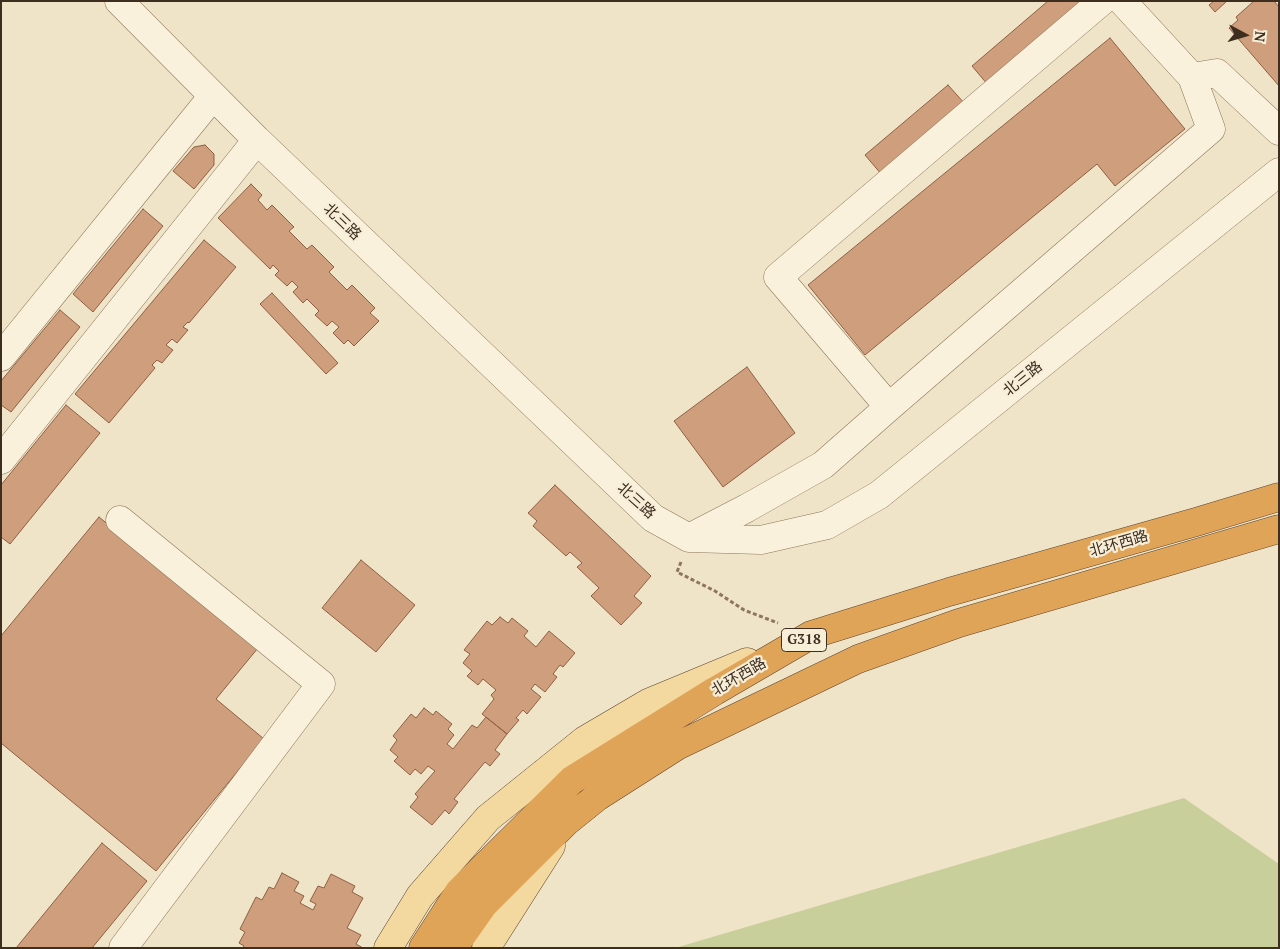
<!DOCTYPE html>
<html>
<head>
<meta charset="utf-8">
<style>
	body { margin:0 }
	#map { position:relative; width:1280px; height:949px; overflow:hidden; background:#f0e4c8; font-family:"PT Serif",serif }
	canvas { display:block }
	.frame { position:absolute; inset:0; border:2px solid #3d2e20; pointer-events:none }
	.north { position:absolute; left:1220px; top:10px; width:50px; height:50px; -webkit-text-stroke:4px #f7eed8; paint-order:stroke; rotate:96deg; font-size:14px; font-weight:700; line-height:20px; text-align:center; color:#3d2e20 }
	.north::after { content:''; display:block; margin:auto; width:18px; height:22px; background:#3d2e20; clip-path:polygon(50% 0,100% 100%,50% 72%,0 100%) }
</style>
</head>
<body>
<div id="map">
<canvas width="1280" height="949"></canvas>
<div class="frame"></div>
<div class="north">N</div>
</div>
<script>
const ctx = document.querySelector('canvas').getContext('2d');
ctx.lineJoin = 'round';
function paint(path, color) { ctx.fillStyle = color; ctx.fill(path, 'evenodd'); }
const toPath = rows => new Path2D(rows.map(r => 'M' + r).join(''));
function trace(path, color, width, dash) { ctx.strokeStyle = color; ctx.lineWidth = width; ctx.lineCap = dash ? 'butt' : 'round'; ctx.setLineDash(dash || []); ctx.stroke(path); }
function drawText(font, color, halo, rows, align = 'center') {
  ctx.font = font + ' "PT Serif","Noto Sans SC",serif'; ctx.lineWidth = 4.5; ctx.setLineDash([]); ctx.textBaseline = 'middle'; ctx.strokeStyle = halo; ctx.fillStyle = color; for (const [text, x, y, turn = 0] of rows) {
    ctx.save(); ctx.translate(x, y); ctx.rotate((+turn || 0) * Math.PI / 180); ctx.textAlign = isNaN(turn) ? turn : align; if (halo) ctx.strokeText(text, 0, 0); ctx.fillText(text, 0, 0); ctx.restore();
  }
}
paint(toPath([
	[1184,798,1279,864,1279,948,675,948]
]), '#c9cf9b');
const building = toPath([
	[1048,1,1086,1,988,85,972,66,1048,1],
	[1214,1,1227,1,1215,12,1209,5,1214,1],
	[1254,1,1274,1,1279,7,1279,86,1229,28,1238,20,1236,17,1254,1],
	[1110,38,1185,129,1115,186,1097,164,865,355,808,285,1110,38],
	[948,85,965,104,882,175,865,155,948,85],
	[205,145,214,154,214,165,194,189,173,171,194,147,205,145],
	[251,184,262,195,258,200,267,210,272,205,294,227,289,231,307,249,312,245,334,267,329,272,347,290,352,285,375,308,370,313,379,321,354,346,348,340,344,344,333,333,339,327,332,321,327,326,315,315,319,311,307,299,303,303,293,292,298,287,292,281,287,286,275,275,279,271,273,265,270,269,218,218,251,184],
	[143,209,163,226,93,312,73,294,143,209],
	[204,240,236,267,189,323,188,322,183,327,188,330,177,343,172,339,166,345,173,350,162,363,157,360,152,365,155,368,109,423,75,394,204,240],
	[272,293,338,363,326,374,260,304,272,293],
	[60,310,80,327,11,412,1,405,1,381,60,310],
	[747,367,795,433,723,487,674,421,747,367],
	[66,405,100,433,10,544,1,537,1,485,66,405],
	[555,485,651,576,634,596,642,603,621,625,591,596,599,588,577,567,582,563,570,552,566,556,533,526,537,521,528,513,555,485],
	[99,517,258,648,216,699,264,739,156,871,1,743,1,636,99,517],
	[361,560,415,605,376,652,322,608,361,560],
	[500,617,508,623,512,618,528,631,524,636,536,647,549,631,575,653,563,667,560,665,553,674,557,677,545,692,535,684,531,689,541,697,527,714,523,710,516,718,519,720,507,734,482,714,494,699,491,695,496,690,483,679,478,685,467,676,472,671,463,663,470,654,464,650,487,621,492,625,500,617],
	[424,708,433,715,436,711,452,724,448,729,454,735,447,744,453,749,472,725,477,728,486,717,507,734,495,750,500,754,490,766,485,762,454,799,458,802,449,814,445,810,432,825,410,807,418,797,415,794,435,771,428,766,421,774,415,769,410,775,394,761,398,757,390,750,397,740,393,736,411,714,416,718,424,708],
	[102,843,147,881,92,948,16,948,102,843],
	[282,873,299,882,294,891,304,896,300,903,313,910,316,904,310,901,318,886,324,888,331,874,355,886,352,892,363,898,347,928,361,935,356,944,363,948,243,948,244,946,239,943,245,932,240,929,256,897,262,900,269,887,274,889,282,873]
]);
paint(building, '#cf9f7d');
trace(building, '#8d5f41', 1);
const minor = toPath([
	[119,1,257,140,653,518,689,538,761,540,827,525,879,495,1279,172],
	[1122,1,1192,77,1217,73,1279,131],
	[1,357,213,96],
	[889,407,778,277,1102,1],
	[1,460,257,140],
	[120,520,321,684,123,948],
	[691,537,747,508,823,465,889,407,1211,129,1192,77]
]);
const major = toPath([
	[388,948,420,896,488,818,585,740,648,703,747,662],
	[486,948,551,846]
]);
const highway = toPath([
	[423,948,459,892,572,780,715,691,811,635,949,592,1196,522,1279,497],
	[453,948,484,904,566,822,597,797,677,746,858,659,959,623,1279,529]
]);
trace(minor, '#8d765c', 29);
trace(major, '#5b4430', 29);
trace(highway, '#5b4430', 29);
trace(toPath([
	[681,562,677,572,715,591,744,610,778,623]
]), '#8d765c', 3, [4, 2.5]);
trace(minor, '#faf1dc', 28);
trace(major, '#f3d9a0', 28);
trace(highway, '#e0a458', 28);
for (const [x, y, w] of [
	[804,640,45]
]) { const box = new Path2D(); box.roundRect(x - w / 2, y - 11.5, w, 23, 4); ctx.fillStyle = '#f7eed8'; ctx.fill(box); trace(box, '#3d2e20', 1); }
drawText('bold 14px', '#3d2e20', null, [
	["G318",804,640]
]);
drawText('15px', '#3d2e20', '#f7eed8', [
	["北三路",342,222,44],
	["北三路",1023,379,-39],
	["北三路",636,501,42],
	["北环西路",1119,544,-16],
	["北环西路",739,677,-30]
]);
</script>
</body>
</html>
